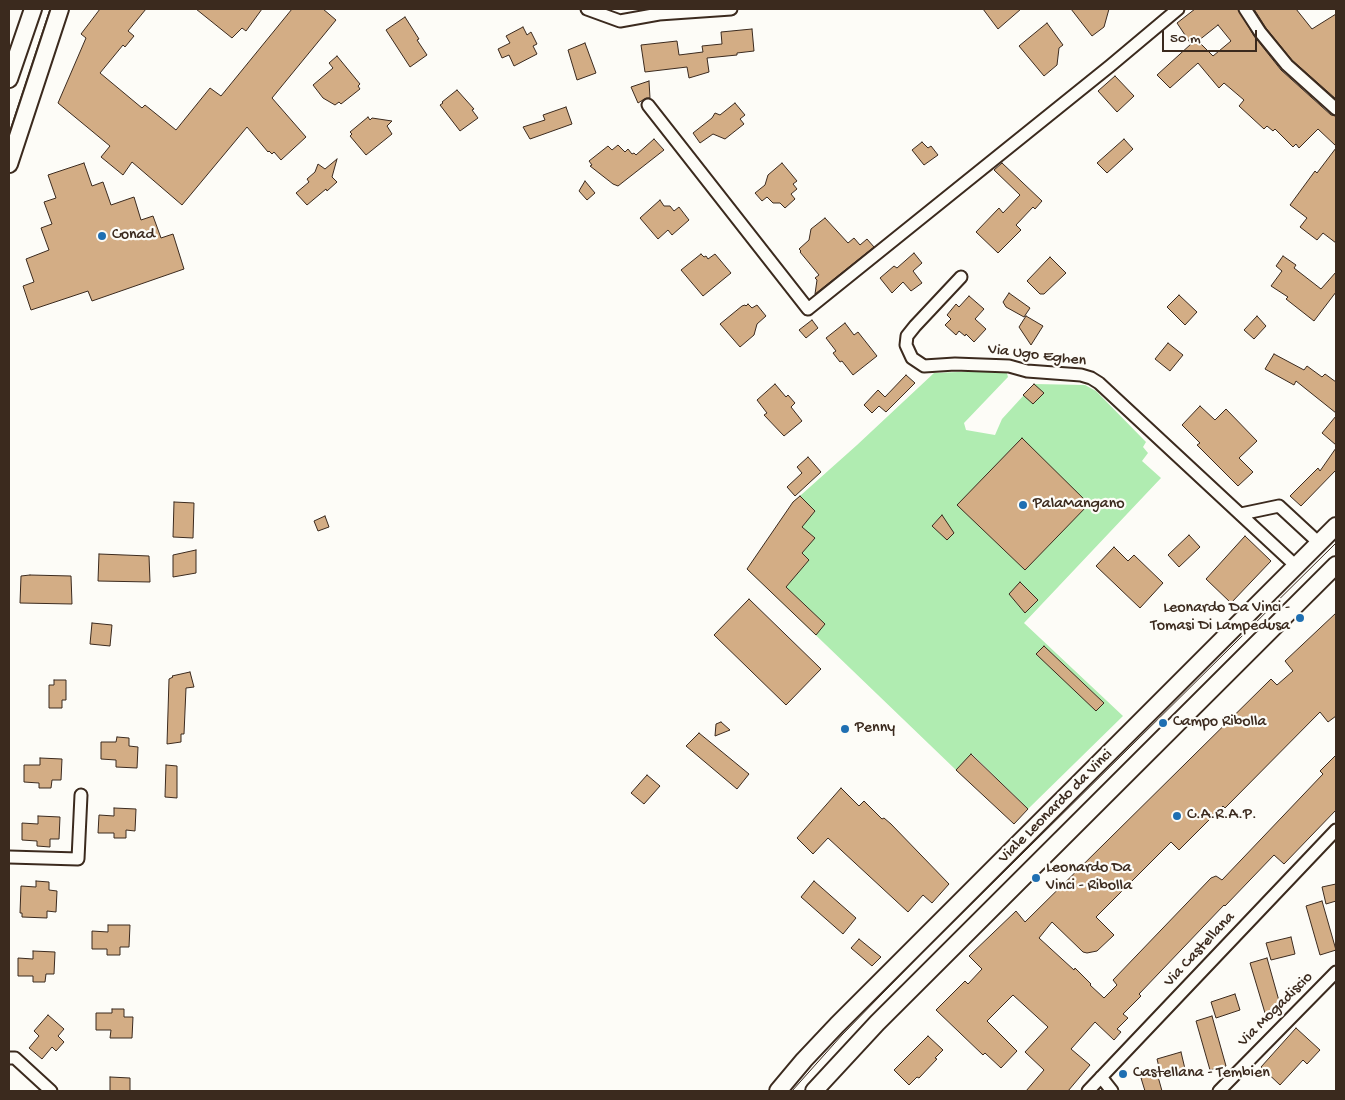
<!DOCTYPE html>
<html>
<head>
<meta charset="utf-8">
<style>
	body { margin:0 }
	#map { position:relative; width:1345px; height:1100px; overflow:hidden; background:#fdfcf7; font-family:"Gochi Hand",sans-serif }
	canvas { display:block }
	.frame { position:absolute; inset:0; border:10px solid #3b2a1e; pointer-events:none }
	.scale { position:absolute; left:1162px; top:30px; width:95px; height:22px; box-sizing:border-box; border:2px solid #3b2a1e; border-top:0; padding-left:6px; font-size:15px; line-height:18px; white-space:nowrap; color:#3b2a1e; -webkit-text-stroke:4px #fdfcf7; paint-order:stroke }
</style>
</head>
<body>
<div id="map">
<canvas width="1345" height="1100"></canvas>
<div class="frame"></div>
<div class="scale">50 m</div>
</div>
<script>
const ctx = document.querySelector('canvas').getContext('2d');
ctx.lineJoin = 'round';
function paint(path, color) { ctx.fillStyle = color; ctx.fill(path, 'evenodd'); }
const toPath = rows => new Path2D(rows.map(r => 'M' + r).join(''));
function trace(path, color, width, dash) { ctx.strokeStyle = color; ctx.lineWidth = width; ctx.lineCap = dash ? 'butt' : 'round'; ctx.setLineDash(dash || []); ctx.stroke(path); }
function drawText(font, color, halo, rows, align = 'center') {
  ctx.font = font + ' "Gochi Hand",sans-serif'; ctx.lineWidth = 4.5; ctx.setLineDash([]); ctx.textBaseline = 'middle'; ctx.strokeStyle = halo; ctx.fillStyle = color; for (const [text, x, y, turn = 0] of rows) {
    ctx.save(); ctx.translate(x, y); ctx.rotate((+turn || 0) * Math.PI / 180); ctx.textAlign = isNaN(turn) ? turn : align; if (halo) ctx.strokeText(text, 0, 0); ctx.fillText(text, 0, 0); ctx.restore();
  }
}
paint(toPath([
	[1006,370,1008,377,964,423,966,430,995,435,1002,419,1034,384,1085,385,1096,391,1146,442,1143,447,1148,453,1142,461,1161,478,1024,623,1123,716,1028,809,972,754,956,770,747,569,794,504,792,503,857,445,934,373]
]), '#b0ecb1');
const building = toPath([
	[100,9,146,9,128,31,134,36,125,47,123,45,100,73,142,108,145,105,176,130,210,88,221,96,292,9,323,9,336,20,272,98,306,137,281,160,274,152,272,154,269,151,268,152,247,127,182,205,132,162,123,175,101,157,110,146,58,103,86,38,81,34,100,9],
	[196,9,262,9,246,31,242,28,232,38,196,9],
	[983,9,1021,9,998,29,983,9],
	[1071,9,1109,9,1104,27,1092,36,1071,9],
	[1195,9,1238,9,1254,36,1281,70,1331,115,1336,116,1336,146,1318,129,1299,148,1296,144,1293,147,1275,129,1273,131,1267,126,1264,129,1239,106,1244,100,1224,83,1219,88,1198,63,1170,88,1157,75,1191,44,1177,23,1195,9],
	[1218,25,1231,41,1213,56,1198,41,1218,25],
	[1254,9,1296,9,1312,29,1336,14,1336,99,1292,60,1266,28,1254,9],
	[405,17,419,39,417,40,427,55,410,67,386,30,405,17],
	[1047,23,1063,45,1059,48,1057,65,1044,76,1019,46,1047,23],
	[523,27,527,35,531,32,537,44,533,46,537,54,514,66,509,55,502,58,498,49,510,43,506,36,523,27],
	[752,29,754,51,737,53,737,55,707,58,709,72,689,78,687,67,645,72,641,45,677,41,679,55,703,52,702,46,722,44,721,32,752,29],
	[585,43,596,73,577,80,568,50,585,43],
	[337,56,360,84,358,86,360,89,341,104,339,102,335,105,323,98,313,85,333,68,329,63,337,56],
	[1115,76,1134,96,1117,112,1098,91,1115,76],
	[649,81,650,98,646,98,638,103,631,87,649,81],
	[457,90,474,109,472,110,478,118,460,131,440,105,443,103,442,102,457,90],
	[735,103,745,115,740,119,744,124,725,139,713,134,700,143,693,133,712,118,715,113,720,115,735,103],
	[566,107,572,124,530,139,523,127,545,120,543,115,566,107],
	[368,117,370,120,372,118,392,121,387,126,392,134,366,155,350,136,352,134,350,132,368,117],
	[654,139,664,150,618,186,613,184,590,166,592,165,589,161,608,146,612,150,618,145,625,152,628,149,632,154,634,153,636,155,654,139],
	[1124,139,1133,149,1107,173,1097,163,1124,139],
	[922,142,928,148,931,146,938,155,924,165,912,150,922,142],
	[1336,148,1336,243,1323,233,1317,240,1300,227,1307,218,1290,205,1315,171,1317,173,1336,148],
	[337,159,332,177,337,182,327,191,326,189,307,205,296,193,309,182,307,179,315,172,318,164,325,169,337,159],
	[84,163,92,186,103,182,111,205,134,197,141,220,153,216,161,238,173,234,184,269,92,301,88,291,31,310,23,286,34,282,26,259,49,250,41,228,52,224,44,202,56,198,48,175,84,163],
	[782,163,797,181,793,184,797,189,791,194,795,199,785,208,780,203,773,203,767,197,762,201,755,193,765,185,768,175,782,163],
	[1002,163,1042,201,1035,209,1033,207,1016,225,1021,230,998,253,976,232,999,208,1003,213,1020,195,994,170,1002,163],
	[585,181,595,193,587,200,579,191,585,181],
	[660,200,664,206,670,206,674,211,679,207,689,220,672,235,668,230,658,239,640,218,660,200],
	[825,218,848,243,854,238,860,245,867,239,874,247,815,294,817,280,815,278,819,275,800,252,801,251,799,249,809,240,811,229,825,218],
	[914,253,922,263,913,271,922,283,911,291,903,282,892,293,880,278,894,266,897,268,914,253],
	[701,254,704,257,706,256,708,259,715,254,731,273,703,296,681,270,701,254],
	[1283,256,1296,265,1294,268,1321,289,1336,272,1336,292,1314,321,1286,299,1288,297,1271,286,1282,271,1276,266,1283,256],
	[1050,257,1066,273,1044,294,1040,294,1027,281,1050,257],
	[1009,293,1030,308,1024,317,1006,307,1003,302,1009,293],
	[1179,295,1197,312,1185,325,1167,307,1179,295],
	[969,296,984,309,975,319,986,329,974,342,966,334,965,336,959,331,956,335,945,325,951,319,947,315,956,304,959,307,969,296],
	[748,304,752,308,757,305,766,316,757,324,754,335,740,347,720,324,742,306,745,305,746,306,748,304],
	[1026,316,1043,326,1031,345,1019,327,1026,316],
	[1257,316,1266,326,1254,339,1244,330,1257,316],
	[812,320,818,328,806,338,799,330,812,320],
	[845,323,854,335,858,332,877,356,853,375,842,361,840,362,833,353,836,351,826,338,845,323],
	[1168,343,1183,355,1170,371,1155,359,1168,343],
	[1274,354,1304,370,1307,366,1322,377,1325,374,1336,382,1336,413,1296,381,1294,385,1265,369,1274,354],
	[906,375,915,383,886,412,879,406,872,413,864,405,878,390,885,397,906,375],
	[775,384,786,397,788,395,795,403,791,407,802,421,784,436,764,415,767,413,757,400,775,384],
	[1034,384,1044,393,1033,404,1023,395,1034,384],
	[1200,406,1215,420,1226,409,1257,441,1239,458,1253,472,1238,486,1197,445,1200,443,1182,425,1200,406],
	[1336,416,1336,445,1322,433,1336,416],
	[1022,438,1089,504,1025,570,957,505,1022,438],
	[1336,448,1336,470,1301,506,1290,496,1318,468,1320,471,1336,448],
	[808,457,821,472,795,496,787,487,802,473,797,467,808,457],
	[800,496,815,511,802,527,815,538,802,553,809,560,786,587,825,624,816,635,747,569,793,502,800,496],
	[174,502,194,503,193,538,173,537,174,502],
	[942,515,954,533,947,540,932,526,942,515],
	[325,516,329,527,318,531,314,521,325,516],
	[1189,535,1200,547,1179,567,1168,555,1189,535],
	[1245,536,1271,561,1231,603,1206,579,1245,536],
	[1114,547,1128,561,1134,555,1163,583,1140,608,1096,566,1114,547],
	[196,550,196,573,173,577,173,555,196,550],
	[99,554,149,556,150,582,98,581,99,554],
	[30,575,71,576,72,604,20,603,21,576,30,575],
	[1020,582,1038,600,1025,613,1009,594,1020,582],
	[749,599,821,669,786,705,714,635,749,599],
	[1336,613,1336,716,1328,722,1320,712,1225,808,1223,806,1179,850,1171,842,1096,917,1114,935,1097,951,1087,953,1083,952,1052,922,1039,938,1074,970,1075,968,1091,984,1090,985,1104,998,1117,985,1113,980,1211,878,1216,876,1222,880,1323,774,1320,771,1336,755,1336,810,1284,864,1274,855,1225,906,1224,905,1139,994,1141,996,1123,1014,1128,1018,1117,1029,1121,1032,1114,1040,1095,1022,1071,1049,1090,1065,1068,1091,1026,1091,1044,1070,1025,1052,1048,1027,1013,995,987,1021,1017,1051,1001,1068,985,1053,983,1055,936,1010,965,981,968,984,982,969,969,956,1016,911,1025,922,1271,679,1277,685,1293,671,1285,661,1336,613],
	[92,623,112,625,110,646,90,644,92,623],
	[1044,646,1104,703,1096,711,1036,654,1044,646],
	[190,672,194,687,186,688,184,734,181,734,181,742,167,744,169,679,173,677,172,676,190,672],
	[54,680,66,680,66,700,62,700,62,708,49,708,49,685,54,685,54,680],
	[721,722,730,730,715,736,716,724,721,722],
	[699,733,749,774,737,789,686,746,699,733],
	[117,737,129,738,129,746,138,747,137,768,116,767,116,760,101,759,101,742,116,742,117,737],
	[971,754,1028,809,1014,824,956,770,971,754],
	[40,758,62,759,61,780,52,780,51,788,39,788,39,783,24,782,24,765,40,765,40,758],
	[166,765,177,766,177,798,165,797,166,765],
	[647,775,660,786,644,804,631,793,647,775],
	[841,788,859,806,864,801,882,819,884,818,891,824,949,884,932,903,923,895,908,912,828,838,813,854,797,838,841,788],
	[114,808,136,809,135,831,126,830,126,838,114,838,114,833,98,833,99,815,114,816,114,808],
	[38,816,60,817,59,839,50,839,50,847,37,846,37,841,22,840,22,823,38,824,38,816],
	[36,881,49,882,49,890,57,891,56,912,47,911,47,918,22,917,22,913,20,913,21,886,36,887,36,881],
	[814,881,856,918,843,934,801,897,814,881],
	[1336,884,1336,901,1326,904,1322,887,1336,884],
	[1322,901,1336,950,1320,955,1306,906,1322,901],
	[108,925,130,925,129,947,120,947,120,955,107,955,107,949,92,949,92,931,108,932,108,925],
	[1291,937,1295,954,1271,960,1266,943,1291,937],
	[859,939,881,957,872,966,851,948,859,939],
	[33,951,55,952,54,974,46,974,45,982,33,982,33,976,18,976,18,958,33,959,33,951],
	[1267,958,1281,1008,1265,1013,1250,963,1267,958],
	[1235,994,1240,1010,1216,1018,1211,1002,1235,994],
	[112,1009,124,1009,124,1017,133,1017,132,1038,110,1038,111,1030,96,1030,96,1013,112,1013,112,1009],
	[48,1015,64,1029,58,1036,64,1042,56,1051,52,1047,42,1059,29,1048,39,1036,34,1031,48,1015],
	[1212,1016,1226,1066,1210,1070,1196,1021,1212,1016],
	[1296,1028,1320,1050,1307,1064,1303,1060,1280,1085,1261,1067,1296,1028],
	[928,1036,943,1050,935,1058,937,1059,919,1078,917,1077,909,1085,894,1070,928,1036],
	[1181,1052,1185,1069,1161,1075,1157,1059,1181,1052],
	[1157,1073,1162,1091,1145,1091,1141,1078,1157,1073],
	[110,1077,130,1078,130,1091,110,1091,110,1077]
]);
paint(building, '#d3ad85');
trace(building, '#3b2a1e', 1);
const street = toPath([
	[587,9,620,21,659,14,731,9],
	[1245,9,1260,32,1287,65,1336,109],
	[648,105,808,309,1110,66,1178,9],
	[961,277,915,326,907,336,906,345,912,358,924,366,955,364,1009,366,1027,371,1081,375,1091,378,1099,383,1296,566],
	[1241,514,1279,506,1319,543],
	[9,857,78,859,81,795],
	[9,1058,15,1058,51,1091],
	[1101,1077,1112,1091],
	[1088,1091,1336,830],
	[1219,1091,1336,972]
]);
const secondary = toPath([
	[9,79,33,9],
	[9,164,60,9],
	[778,1091,804,1060,837,1025,1336,526],
	[814,1091,877,1023,1336,565]
]);
trace(street, '#3b2a1e', 15);
trace(secondary, '#3b2a1e', 20);
trace(street, '#fdfcf7', 11);
trace(secondary, '#fdfcf7', 16);
trace(toPath([
	[9,133,50,9],
	[792,1091,842,1035,921,954,1336,543]
]), '#3b2a1e', 1);
for (const [x, y, r, color] of [
	[102,236,5,"#1f6fb2"],
	[1023,505,5,"#1f6fb2"],
	[1300,618,5,"#1f6fb2"],
	[1163,723,5,"#1f6fb2"],
	[845,729,5,"#1f6fb2"],
	[1177,816,5,"#1f6fb2"],
	[1036,878,5,"#1f6fb2"],
	[1123,1074,5,"#1f6fb2"]
]) { const dot = new Path2D(); dot.arc(x, y, r, 0, 2 * Math.PI); ctx.fillStyle = color; ctx.fill(dot); trace(dot, '#fdfcf7', 2); }
drawText('16px', '#3b2a1e', '#fdfcf7', [
	["Conad",112,236],
	["PalaMangano",1033,505],
	["Leonardo Da Vinci -",1290,609,"right"],
	["Tomasi Di Lampedusa",1290,627,"right"],
	["Campo Ribolla",1173,723],
	["Penny",855,729],
	["C.A.R.A.P.",1187,816],
	["Leonardo Da",1046,869],
	["Vinci - Ribolla",1046,887],
	["Castellana - Tembien",1133,1074]
], 'left');
drawText('16px', '#3b2a1e', '#fdfcf7', [
	["Via Ugo Eghen",1037,356,7],
	["Viale Leonardo da Vinci",1056,807,-45],
	["Via Castellana",1200,950,-47],
	["Via Mogadiscio",1276,1010,-45]
]);
</script>
</body>
</html>
